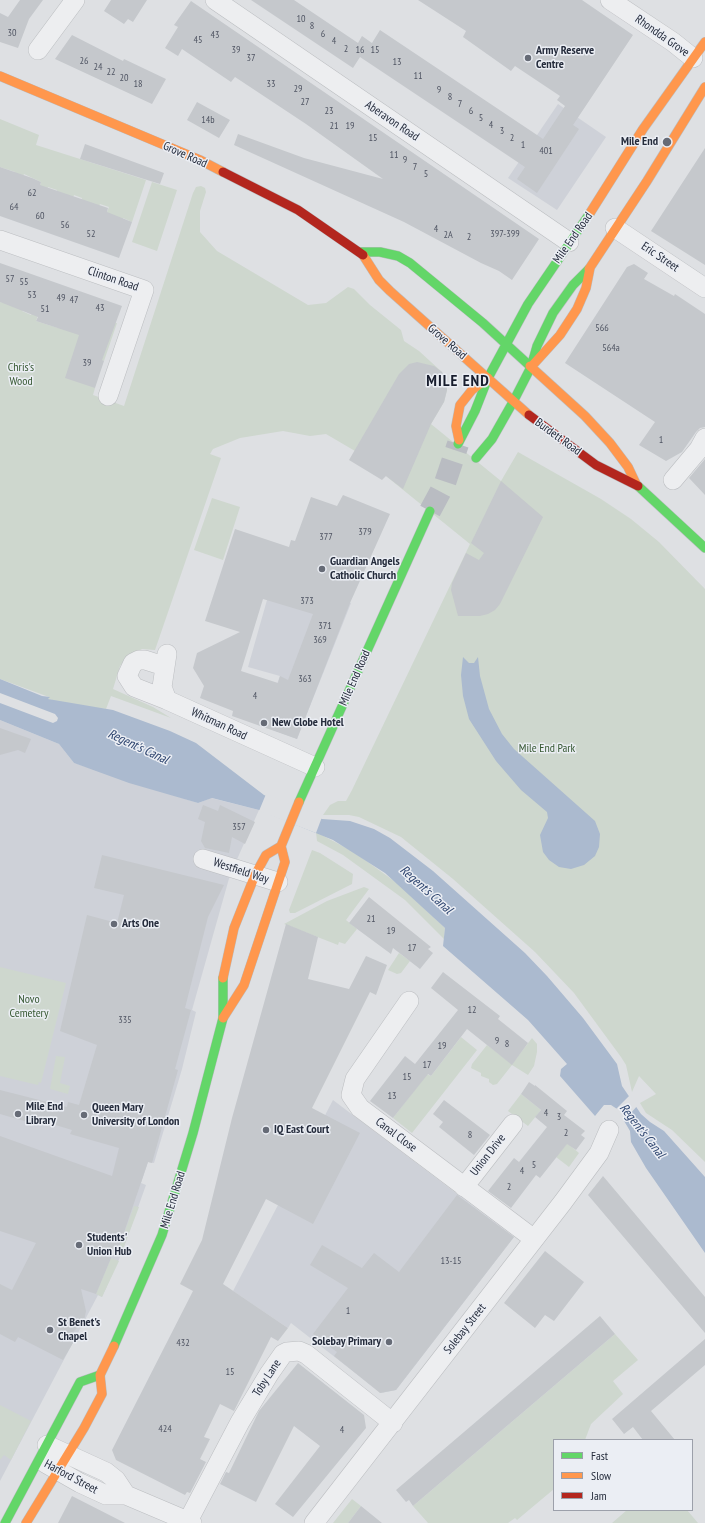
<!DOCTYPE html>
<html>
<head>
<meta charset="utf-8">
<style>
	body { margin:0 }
	#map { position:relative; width:705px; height:1523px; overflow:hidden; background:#dee0e3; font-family:"PT Sans Narrow",sans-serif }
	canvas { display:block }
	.legend { position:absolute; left:553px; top:1439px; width:140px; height:72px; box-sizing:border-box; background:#ebeef4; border:1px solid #9ca0aa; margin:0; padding:5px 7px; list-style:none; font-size:12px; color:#252c3c }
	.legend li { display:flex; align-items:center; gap:8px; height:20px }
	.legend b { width:20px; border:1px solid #9ca0aa }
</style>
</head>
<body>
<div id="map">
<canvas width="705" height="1523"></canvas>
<ul class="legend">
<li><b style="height:5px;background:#63d668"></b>Fast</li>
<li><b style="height:5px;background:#ff974d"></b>Slow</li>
<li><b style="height:5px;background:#b3261e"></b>Jam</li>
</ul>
</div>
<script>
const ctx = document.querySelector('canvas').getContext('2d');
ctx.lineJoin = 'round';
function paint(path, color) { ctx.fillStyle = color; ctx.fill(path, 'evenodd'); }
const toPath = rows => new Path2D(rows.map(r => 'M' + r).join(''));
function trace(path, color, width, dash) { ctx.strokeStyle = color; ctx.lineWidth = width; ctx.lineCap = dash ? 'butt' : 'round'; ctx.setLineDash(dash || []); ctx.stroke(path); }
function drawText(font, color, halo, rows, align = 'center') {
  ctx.font = font + ' "PT Sans Narrow",sans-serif'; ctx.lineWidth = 3; ctx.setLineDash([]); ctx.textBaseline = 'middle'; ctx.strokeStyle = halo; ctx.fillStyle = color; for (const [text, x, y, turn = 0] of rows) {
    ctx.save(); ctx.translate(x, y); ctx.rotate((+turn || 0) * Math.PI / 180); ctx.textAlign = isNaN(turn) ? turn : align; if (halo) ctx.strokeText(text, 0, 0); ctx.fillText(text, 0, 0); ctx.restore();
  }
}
paint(toPath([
	[558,104,606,137,557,210,508,178],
	[276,577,351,603,297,739,254,723,266,712,280,676,248,667,267,600],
	[0,720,59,744,74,763,198,803,211,798,259,810,230,875,192,1010,196,1012,182,1069,154,1163,148,1162,141,1183,146,1185,121,1255,102,1297,98,1295,0,1481],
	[333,1100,514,1237,396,1390,381,1393,291,1323,288,1328,233,1291]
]), '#ced1d8');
paint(toPath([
	[0,119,39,135,36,145,146,180,132,222,123,218,118,233,107,212,109,207,100,204,92,223,81,202,82,198,74,195,67,215,55,194,57,190,48,187,41,205,34,203,41,182,24,174,15,196,15,172,0,167],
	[152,182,177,190,157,251,132,242],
	[201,186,205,188,206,192,200,211,200,232,217,251,308,305,326,303,348,287,354,289,370,305,401,330,404,341,419,351,442,372,446,381,447,390,444,402,431,424,501,481,518,452,601,499,631,519,659,542,705,589,705,1162,672,1130,646,1113,640,1103,656,1094,639,1076,632,1092,626,1065,621,1057,574,993,535,952,453,879,401,837,359,817,349,815,323,815,330,805,338,801,346,801,352,790,470,544,355,451,326,434,310,436,283,431,240,438,213,449,210,454,221,458,155,650,142,649,127,657,120,666,113,689,153,707,171,718,111,696,106,709,67,704,48,699,49,697,0,679,0,302,23,306,22,311,31,315,38,295,44,297,36,321,58,328,117,323,104,361,74,351,95,388,93,395,124,406,193,193,196,187],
	[212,498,240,507,223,560,194,550],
	[316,832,354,852,401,886,445,928,444,939,405,900,343,855,317,841],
	[312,850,320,853,353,874,352,884,295,913,290,913,289,910],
	[364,887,369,889,346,920,357,929,345,944,339,942,338,945,284,924,327,901],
	[399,953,410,961,401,973,397,974,388,970],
	[0,967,66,983,41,1083,39,1082,38,1085,0,1076],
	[461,1037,477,1050,412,1133,393,1118,427,1074,431,1076],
	[532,1038,537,1044,537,1052,534,1066,528,1075,512,1065,497,1084,493,1085,489,1082,489,1079,481,1076,481,1073,471,1068,472,1064,487,1045,512,1064],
	[56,1056,65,1057,60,1083,70,1086,68,1094,50,1089],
	[521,1094,541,1110,528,1126,508,1111],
	[567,1143,579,1153,569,1167,556,1157],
	[134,1206,139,1207,123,1249,119,1247],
	[111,1258,119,1261,102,1297,96,1294],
	[615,1334,638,1360,613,1381,623,1394,591,1424,585,1440,554,1440,554,1489,517,1520,515,1518,508,1523,428,1523,413,1506],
	[0,1405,31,1421,11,1460,4,1455,0,1460],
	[352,1499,361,1506,348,1523,333,1523],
	[627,1510,687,1510,698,1523,612,1523]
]), '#ced7ce');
paint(toPath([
	[463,657,469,663,474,663,478,657,480,676,489,709,502,734,514,749,595,821,600,834,599,847,595,856,584,865,571,869,559,867,549,860,543,852,540,835,548,818,547,812,521,790,496,761,469,719,463,696,461,675],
	[0,679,42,696,50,697,48,699,113,710,170,731,196,743,264,795,322,819,350,821,374,829,390,838,433,871,525,953,547,976,583,1018,617,1064,622,1086,641,1114,650,1122,664,1131,705,1177,705,1253,646,1168,631,1142,630,1131,617,1109,611,1105,604,1105,595,1116,560,1076,561,1069,567,1064,528,1020,443,946,445,928,385,873,333,840,259,810,212,798,198,803,129,783,74,763,59,744,0,720,0,703,53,723,57,721,58,718,55,714,0,693]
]), '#abbacf');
paint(toPath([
	[266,794,322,817,316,833,259,811],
	[630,1095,638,1105,623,1122,615,1110]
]), '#dee0e3');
paint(toPath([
	[20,0,43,0,29,19,18,48,0,42,0,13,8,17],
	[111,0,147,0,133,22,128,19,124,24,104,11],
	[251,0,294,0,358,43,362,36,372,43,380,30,543,139,565,106,557,100,560,96,515,66,511,71,463,37,466,31,418,0,582,0,633,35,573,125,579,129,537,193,517,179,525,167,360,57,353,68],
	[191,1,539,239,512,280,499,271,481,263,404,222,234,145,238,134,304,158,383,179,306,124,235,77,231,82,182,49,178,56,165,48,178,27,174,25],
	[72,35,123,61,124,59,166,79,152,104,55,59],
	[197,102,230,120,219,138,187,120],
	[85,144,164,173,160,184,80,159],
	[705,148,705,265,651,231],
	[0,167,32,178,41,182,40,185,108,208,107,212,132,222,119,258,0,216],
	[0,263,122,306,102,360,104,361,95,388,65,378,79,335,36,321,38,317,0,302],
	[634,264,648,273,644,279,674,296,675,294,705,314,705,427,700,428,696,432,682,452,666,461,639,445,655,422,565,363,627,267],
	[417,362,434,366,442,372,446,381,447,390,444,402,431,424,403,489,386,476,382,480,349,460,399,374,409,364],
	[705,459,705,495,689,478],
	[501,481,543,517,500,604,495,610,488,614,480,616,458,616,451,590,452,583,466,553,479,560,484,553,471,543],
	[343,495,390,514,350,603,297,739,232,716,233,711,200,698,204,686,193,668,197,653,240,632,205,621,235,529,289,547,291,540,295,541,311,497,337,506],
	[263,599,313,614,288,680,280,676,278,683,241,671],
	[0,728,31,739,25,753,18,750,0,755],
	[203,805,218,811,220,805,255,822,245,844,232,837,229,853,205,848,201,841,205,822,198,819],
	[102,855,224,885,208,917,185,1008,191,1010,175,1069,178,1070,152,1163,148,1162,119,1247,116,1246,96,1294,81,1289,86,1311,84,1321,71,1334,77,1336,63,1360,18,1337,15,1342,0,1334,0,1284,12,1290,36,1243,0,1231,0,1136,112,1176,119,1148,70,1134,72,1130,39,1120,38,1125,0,1114,0,1090,67,1107,68,1102,79,1105,97,1045,60,1031,87,915,117,923,124,895,94,888],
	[369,897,431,947,428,949,433,953,420,969,393,948,391,954,349,923],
	[286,924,318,937,308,979,349,989,366,956,387,965,376,995,370,992,312,1108,360,1133,313,1224,266,1199,223,1284,288,1328,278,1341,271,1337,234,1411,220,1404,204,1437,210,1439,200,1459,206,1462,190,1493,187,1492,185,1495,116,1460,112,1450,193,1291,180,1284,202,1240,232,1118],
	[443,972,500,1016,498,1019,528,1043,512,1065,467,1029,431,1076,428,1074,393,1118,370,1101,405,1056,415,1064,458,1010,431,988],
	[529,1082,535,1086,535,1085,567,1111,564,1115,585,1131,581,1135,585,1138,576,1150,567,1144,540,1178,536,1175,511,1208,488,1191,514,1158,519,1162,547,1127,535,1117,541,1110,521,1094],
	[444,1100,490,1135,474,1155,439,1127,443,1122,433,1114],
	[603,1176,705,1297,705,1333,588,1195],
	[457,1195,514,1237,396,1390,380,1393,334,1356,337,1352,313,1334,348,1288,310,1265,322,1245,362,1268,374,1253,399,1272],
	[545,1251,584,1282,554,1321,545,1315,535,1328,504,1303],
	[600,1316,615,1334,413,1506,409,1500,406,1502,396,1490],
	[705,1339,705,1365,651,1411,675,1440,643,1440,633,1427,624,1434,612,1419],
	[298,1363,364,1415,366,1428,293,1517,275,1504,320,1446,294,1426,256,1502,220,1484,226,1472,229,1473,259,1411],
	[72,1496,125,1523,58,1523],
	[361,1506,382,1523,348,1523]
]), '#c5c8cc');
trace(toPath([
	[430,511,445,483,458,444]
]), '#b9bcc2', 22, [22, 11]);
const street = toPath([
	[215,0,569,242],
	[610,0,673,42,693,58],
	[38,50,75,0],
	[615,228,705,288],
	[0,240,144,290,108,396],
	[673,480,699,449,705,438],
	[167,654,162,687,167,700,315,767],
	[164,666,145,660,139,660,133,663,127,676,134,687,167,700],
	[203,859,278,882],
	[409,1001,355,1079,351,1095,360,1108,534,1239],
	[464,1187,513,1124],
	[47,1445,106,1472,116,1480,126,1495],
	[45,1463,80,1483,106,1495,126,1495,192,1523],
	[188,1521,240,1422,269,1374,283,1354,287,1352,299,1351,306,1354,393,1423],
	[314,1523,563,1202,599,1153,609,1130]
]);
const fast = toPath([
	[361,252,380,252,398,256,410,263,483,323,530,366],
	[458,444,475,411,488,378,528,304,590,213],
	[476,458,492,439,513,402,531,367,537,346,553,313,573,285,589,269],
	[638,486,705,548],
	[299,802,430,511],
	[114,1346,162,1235,193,1133,223,1018,223,978],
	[5,1523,80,1382,100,1375]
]);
const slow = toPath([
	[0,76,200,160,223,172],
	[590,213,643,129,705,42],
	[363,255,379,280,390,291,529,415],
	[589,269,647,181,705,87],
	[530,366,585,416,610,443,628,467,636,484],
	[531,367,560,335,577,309,586,288,590,268],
	[459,440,456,426,460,405,472,390,488,378],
	[223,978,234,928,255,875,266,855,281,846],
	[223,1018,244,985,285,862,281,846,299,802],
	[26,1523,84,1428,102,1394,100,1375,114,1346]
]);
const jam = toPath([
	[223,172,298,210,363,255],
	[529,415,596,465,638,486]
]);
trace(street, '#bbbdc0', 20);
trace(fast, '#babdc1', 10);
trace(slow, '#babdc1', 10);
trace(jam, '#babdc1', 10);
trace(street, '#edeef0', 19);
trace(fast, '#63d668', 9);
trace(slow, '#ff974d', 9);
trace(jam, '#b3261e', 9);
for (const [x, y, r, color] of [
	[528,58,4,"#666b76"],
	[667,142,5,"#666b76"],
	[322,569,4,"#666b76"],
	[264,723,4,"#666b76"],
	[114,924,4,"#666b76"],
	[18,1114,4,"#666b76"],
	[84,1115,4,"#666b76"],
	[266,1130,4,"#666b76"],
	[79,1245,4,"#666b76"],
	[50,1330,4,"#666b76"],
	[389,1342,4,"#666b76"]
]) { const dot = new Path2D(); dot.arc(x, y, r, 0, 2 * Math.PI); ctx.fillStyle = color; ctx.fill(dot); trace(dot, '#ebeef4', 1.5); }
drawText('10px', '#4f5462', null, [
	["10",301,19],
	["8",312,26],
	["30",12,33],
	["6",323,34],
	["43",215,35],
	["45",198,40],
	["4",334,41],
	["2",346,49],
	["39",236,50],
	["16",360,50],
	["15",375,50],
	["37",251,58],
	["26",84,61],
	["13",397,62],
	["24",98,67],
	["22",111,72],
	["11",418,76],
	["20",124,78],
	["18",138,84],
	["33",271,84],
	["29",298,89],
	["9",439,90],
	["8",450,97],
	["27",305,102],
	["7",460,104],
	["23",329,111],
	["6",471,111],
	["5",481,118],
	["14b",208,120],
	["4",491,125],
	["21",334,126],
	["19",350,126],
	["3",502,131],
	["15",373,138],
	["2",512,138],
	["1",523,145],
	["401",546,151],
	["11",394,155],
	["9",405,160],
	["7",415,167],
	["5",426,174],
	["62",32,193],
	["64",14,207],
	["60",40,216],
	["56",65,225],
	["4",436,229],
	["52",91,234],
	["397-399",505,234],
	["2A",448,235],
	["2",469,237],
	["57",10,279],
	["55",24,282],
	["53",32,295],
	["49",61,298],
	["47",74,300],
	["43",100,308],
	["51",45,309],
	["566",602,328],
	["564a",611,348],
	["39",87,363],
	["1",661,440],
	["379",365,532],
	["377",326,537],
	["373",307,601],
	["371",325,626],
	["369",320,640],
	["363",305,679],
	["4",255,696],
	["357",239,827],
	["21",371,919],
	["19",391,931],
	["17",412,948],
	["12",472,1010],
	["335",125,1020],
	["9",497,1041],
	["8",507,1044],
	["19",442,1046],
	["17",427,1065],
	["15",407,1077],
	["13",392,1096],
	["4",546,1113],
	["3",559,1117],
	["2",566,1133],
	["8",470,1135],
	["5",534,1165],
	["4",522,1171],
	["2",509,1187],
	["13-15",451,1261],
	["1",348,1311],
	["432",183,1343],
	["15",230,1372],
	["424",165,1429],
	["4",342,1430]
]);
drawText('12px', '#252c3c', '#ebeef4', [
	["Rhondda Grove",662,36,35],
	["Aberavon Road",392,121,34],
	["Grove Road",185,155,24],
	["Mile End Road",573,238,-55],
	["Eric Street",660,257,34],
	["Clinton Road",113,279,19],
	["Grove Road",447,342,41],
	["Burdett Road",558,437,36],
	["Mile End Road",355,678,-66],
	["Whitman Road",219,724,25],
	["Westfield Way",241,871,18],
	["Canal Close",396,1135,37],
	["Union Drive",488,1155,-52],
	["Mile End Road",173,1200,-73],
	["Solebay Street",465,1329,-52],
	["Toby Lane",267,1378,-57],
	["Harford Street",71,1477,28]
]);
drawText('bold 12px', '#252c3c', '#ebeef4', [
	["Army Reserve",536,51],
	["Centre",536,65],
	["Mile End",658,142,"right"],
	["Guardian Angels",330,562],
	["Catholic Church",330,576],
	["New Globe Hotel",272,723],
	["Arts One",122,924],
	["Mile End",26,1107],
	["Library",26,1121],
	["Queen Mary",92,1108],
	["University of London",92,1122],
	["IQ East Court",274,1130],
	["Students'",87,1238],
	["Union Hub",87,1252],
	["St Benet's",58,1323],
	["Chapel",58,1337],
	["Solebay Primary",381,1342,"right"]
], 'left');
drawText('12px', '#365832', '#ebeef4', [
	["Chris's",21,368],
	["Wood",21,382],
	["Mile End Park",547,749],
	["Novo",29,1000],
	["Cemetery",29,1014]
]);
drawText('italic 13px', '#2f4670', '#ebeef4', [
	["Regent's Canal",138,747,25],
	["Regent's Canal",426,890,42],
	["Regent's Canal",642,1131,52]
]);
ctx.letterSpacing = '1px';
drawText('bold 16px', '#181d2d', '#ebeef4', [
	["MILE END",458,381]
]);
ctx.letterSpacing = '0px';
</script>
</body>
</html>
